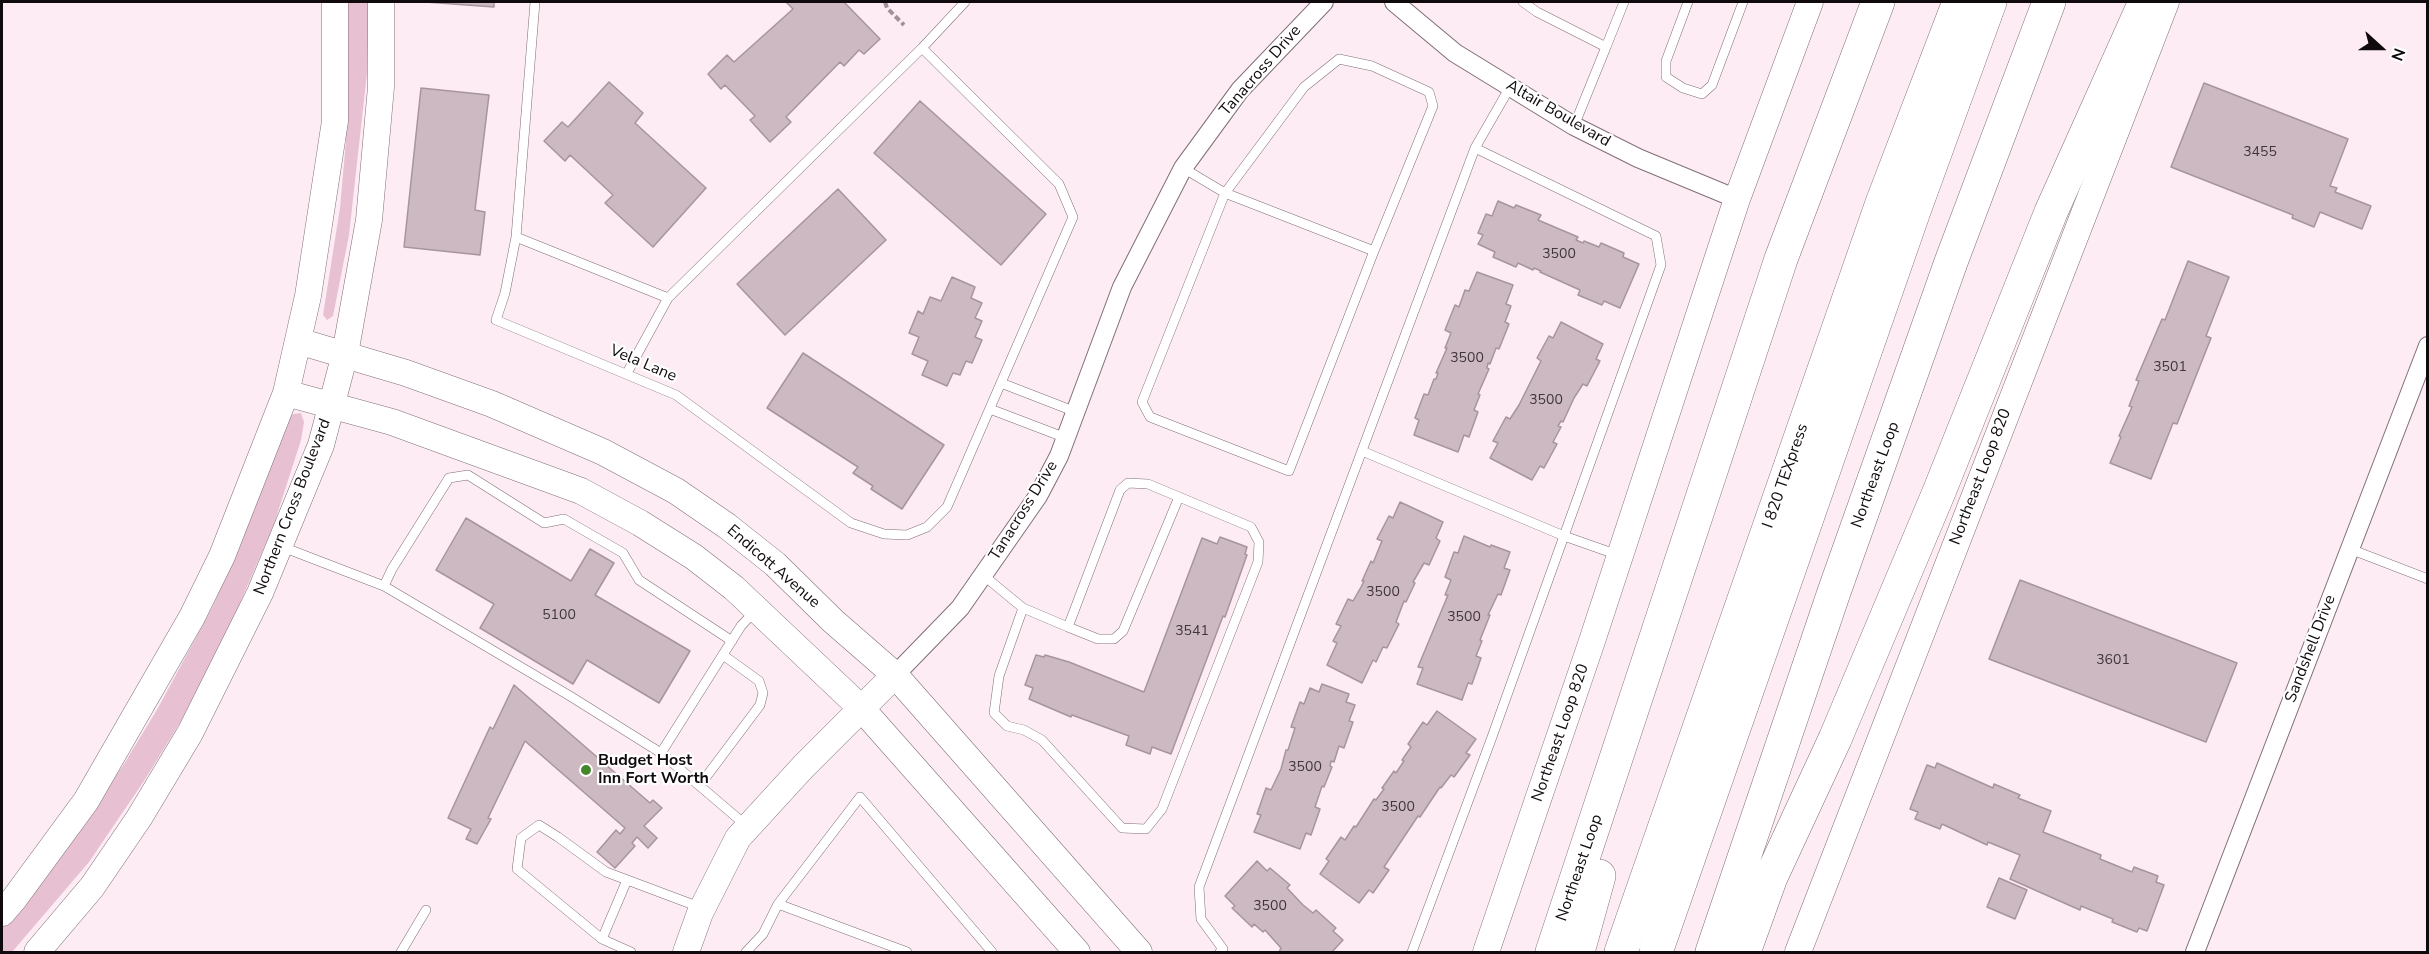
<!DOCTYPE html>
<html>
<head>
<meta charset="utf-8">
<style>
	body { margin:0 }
	#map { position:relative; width:2429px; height:954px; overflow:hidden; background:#fdecf4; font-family:"Nunito Sans",sans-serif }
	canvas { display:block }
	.frame { position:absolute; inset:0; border:3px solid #100a0d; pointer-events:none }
	.north { position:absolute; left:2351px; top:18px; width:60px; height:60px; -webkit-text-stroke:4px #fff; paint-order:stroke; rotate:111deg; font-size:16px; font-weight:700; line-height:24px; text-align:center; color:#100a0d }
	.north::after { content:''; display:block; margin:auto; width:21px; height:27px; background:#100a0d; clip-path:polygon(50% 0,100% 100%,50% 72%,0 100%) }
</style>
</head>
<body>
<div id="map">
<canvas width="2429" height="954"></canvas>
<div class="frame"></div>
<div class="north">N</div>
</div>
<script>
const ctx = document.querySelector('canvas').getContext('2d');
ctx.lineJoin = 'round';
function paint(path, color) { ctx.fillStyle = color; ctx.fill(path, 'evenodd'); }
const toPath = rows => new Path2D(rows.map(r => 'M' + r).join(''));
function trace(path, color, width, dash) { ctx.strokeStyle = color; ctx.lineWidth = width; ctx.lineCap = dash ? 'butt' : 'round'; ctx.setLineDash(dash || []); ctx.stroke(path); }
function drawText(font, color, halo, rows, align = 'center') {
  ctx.font = font + ' "Nunito Sans",sans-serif'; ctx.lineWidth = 4.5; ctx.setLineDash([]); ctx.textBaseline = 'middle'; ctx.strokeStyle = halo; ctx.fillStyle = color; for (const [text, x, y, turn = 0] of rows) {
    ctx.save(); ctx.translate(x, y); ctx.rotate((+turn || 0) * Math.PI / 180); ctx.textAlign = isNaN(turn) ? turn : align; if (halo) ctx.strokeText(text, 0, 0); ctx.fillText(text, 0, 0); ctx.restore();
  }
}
paint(toPath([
	[343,2,369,2,367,73,349,235,333,316,327,320,323,315,340,208,346,141,341,104],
	[301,413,304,422,301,440,274,524,234,617,181,721,144,781,89,862,12,952,2,952,2,926,69,844,124,764,158,708,213,606,251,515,281,427,293,414]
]), '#e7c0d2');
const building = toPath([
	[425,2,494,2,494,7,425,2],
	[786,2,844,2,880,39,864,54,859,50,844,66,840,62,786,117,791,122,770,142,750,120,755,116,725,85,721,89,708,74,727,55,734,62,793,9,786,2],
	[609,82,643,113,635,123,706,188,653,247,605,203,613,195,570,155,565,161,544,141,562,122,568,127,609,82],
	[2204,83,2348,139,2330,186,2337,188,2335,192,2371,206,2362,229,2320,212,2314,227,2292,218,2293,215,2171,167,2204,83],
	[421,88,489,95,475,210,485,212,480,255,404,247,421,88],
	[920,101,1046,214,1001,265,874,153,920,101],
	[838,189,886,240,785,335,737,284,838,189],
	[1498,201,1514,208,1516,205,1541,215,1538,220,1578,237,1576,240,1583,243,1584,241,1599,247,1601,243,1624,253,1623,257,1639,264,1620,308,1604,301,1602,305,1578,295,1580,290,1540,272,1541,271,1534,268,1533,270,1518,263,1516,267,1493,257,1495,252,1478,244,1483,235,1478,233,1486,214,1492,216,1498,201],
	[2188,261,2229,277,2206,336,2211,338,2177,424,2173,423,2151,479,2110,463,2121,437,2119,436,2132,407,2129,406,2139,381,2136,380,2162,319,2165,320,2188,261],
	[1477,272,1513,285,1506,304,1511,306,1505,322,1509,324,1499,349,1496,348,1490,364,1488,363,1487,368,1489,369,1478,394,1480,395,1474,410,1478,412,1469,437,1464,435,1458,452,1414,435,1419,420,1415,418,1424,394,1428,395,1434,379,1436,379,1438,373,1436,373,1447,348,1445,348,1451,333,1445,330,1455,305,1459,307,1465,290,1469,291,1477,272],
	[952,277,975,287,971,298,982,303,975,318,982,321,975,337,982,340,972,363,966,361,960,375,953,373,947,386,922,375,928,361,912,354,919,337,909,333,918,311,923,314,930,297,941,301,952,277],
	[1561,322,1603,344,1596,359,1600,361,1587,386,1583,384,1574,398,1563,422,1561,421,1558,426,1561,427,1553,442,1557,444,1544,468,1540,466,1532,480,1490,458,1498,443,1493,441,1506,417,1510,419,1519,405,1541,361,1537,358,1549,336,1553,338,1561,322],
	[803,353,944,445,902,509,871,489,873,486,853,473,858,467,767,408,803,353],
	[1400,502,1443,522,1436,538,1440,541,1429,565,1424,563,1413,582,1415,583,1406,602,1404,601,1396,622,1399,624,1387,648,1383,647,1376,662,1373,660,1362,683,1327,665,1337,643,1333,641,1341,626,1336,624,1348,599,1353,601,1361,587,1364,581,1362,581,1371,561,1373,563,1382,541,1377,539,1389,516,1393,518,1400,502],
	[466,518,571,581,590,549,614,563,595,595,690,651,659,703,587,660,573,684,480,628,494,604,436,570,466,518],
	[1464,536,1490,547,1491,545,1510,552,1504,568,1510,570,1501,595,1498,594,1488,615,1490,615,1480,640,1482,641,1476,656,1481,658,1472,684,1468,683,1462,700,1417,684,1423,668,1418,667,1448,595,1445,595,1451,580,1445,577,1454,552,1458,553,1464,536],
	[1220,537,1247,547,1245,554,1247,555,1225,617,1223,616,1171,754,1152,747,1150,754,1126,745,1129,736,1072,715,1071,717,1029,699,1033,688,1025,685,1036,655,1044,657,1045,655,1069,662,1144,692,1202,538,1217,544,1220,537],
	[2020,580,2237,663,2206,742,1989,659,2020,580],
	[1322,684,1349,694,1346,702,1355,705,1349,721,1353,722,1344,748,1339,746,1334,762,1331,761,1330,766,1332,767,1324,787,1322,786,1315,807,1320,809,1311,835,1306,833,1300,849,1254,832,1261,815,1257,814,1266,788,1271,790,1281,769,1286,750,1288,750,1295,728,1291,727,1300,702,1304,704,1310,688,1319,692,1322,684],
	[514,685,650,803,653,800,662,808,644,826,657,838,648,848,637,837,632,843,635,846,615,868,597,852,616,830,620,834,625,828,525,741,488,818,491,819,477,844,466,839,471,829,448,818,490,727,493,729,514,685],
	[1437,711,1476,739,1466,753,1470,755,1454,777,1451,775,1441,788,1440,787,1420,817,1418,816,1384,867,1389,870,1373,893,1369,890,1359,903,1320,874,1329,861,1326,859,1341,837,1345,840,1354,826,1356,827,1374,799,1376,800,1384,789,1382,788,1394,771,1396,773,1404,761,1402,760,1411,747,1408,744,1423,722,1427,725,1437,711],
	[1937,763,1993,788,1994,784,2020,795,2018,798,2051,811,2043,832,2101,855,2100,859,2132,872,2134,867,2158,876,2156,882,2164,885,2147,931,2139,928,2137,932,2112,922,2113,919,2081,906,2080,910,2010,879,2020,855,1988,842,1987,845,1942,824,1940,829,1915,819,1918,812,1910,809,1927,765,1935,768,1937,763],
	[1257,861,1267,871,1270,868,1290,885,1287,888,1303,905,1313,913,1316,910,1336,928,1333,931,1343,940,1332,952,1279,952,1281,948,1265,930,1263,932,1254,924,1252,927,1232,908,1235,906,1225,896,1257,861],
	[1999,878,2027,890,2015,919,1987,907,1999,878]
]);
paint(building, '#ccb9c1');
trace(building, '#a7959d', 1.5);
const lane = toPath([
	[535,2,516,237,505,293,496,320,676,395,851,523,884,534,907,535,927,527,947,507,1073,217,1059,184,922,48],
	[1523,2,1537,12,1606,47,1574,126],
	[1688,2,1666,61,1666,77,1683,88,1702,94,1712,85,1743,2],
	[1606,47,1624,2],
	[1183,168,1225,193,1374,251,1289,471,1150,417,1142,402,1225,193,1304,87,1339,59,1372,66,1429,92,1433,106,1374,251],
	[516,237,668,298],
	[627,373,668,298,922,48,965,2],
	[1001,383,1076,412],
	[990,409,1066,438],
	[1362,451,1564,536,1618,555],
	[280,546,384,586],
	[2350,549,2428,579],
	[983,575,1023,608,1068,627,1120,490,1128,483,1148,484,1251,527,1259,542,1258,562,1162,809,1146,829,1122,828,1042,740,1024,730,1007,726,994,713,999,676,1023,608],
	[1068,627,1098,639,1114,639,1123,631,1179,497],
	[732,641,639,580,623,553,564,519,544,523,468,475,449,478,392,569,384,586,570,696,661,753,748,827],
	[661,753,741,626,755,611],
	[700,785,760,705,763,693,759,681,723,655],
	[778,904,907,952],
	[602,939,627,880],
	[401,952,426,910],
	[631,952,602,939,517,869,521,838,539,825,558,837,606,872,702,908],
	[746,952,763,934,778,904,860,797,992,952],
	[1220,952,1223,949,1201,919,1199,887,1475,148],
	[1412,952,1492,737,1661,265,1656,236,1475,148,1510,87]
]);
const street = toPath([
	[1394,2,1455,53,1574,126,1638,158,1737,199],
	[895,675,960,608,1038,496,1059,456,1122,287,1183,168,1240,90,1324,2],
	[2195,952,2428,346]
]);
const secondary = toPath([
	[298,341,406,373,492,404,603,452,676,491,727,526,775,564,833,621,895,675,1139,952],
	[286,393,392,422,581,491,640,523,694,557,734,588,862,709,1077,952],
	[2,913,14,899,86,801,192,617,222,556,286,393,308,296,335,121,335,2],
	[37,952,92,887,139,818,190,733,260,593,321,445,345,354,369,220,381,87,381,2],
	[686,952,700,913,738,838,803,767,895,675],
	[1486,952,1591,644,1737,199,1810,2],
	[1798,952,2166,2]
]);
const highway = toPath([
	[1552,952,1781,259,1878,2],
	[1578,952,1599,876],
	[1621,952,1882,203,1959,2],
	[1656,952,1914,211,1990,2],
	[1712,952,1834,592,1951,262,2049,2],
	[1744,952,1771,877,1835,739,1939,492,2051,212,2145,2]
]);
trace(lane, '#806f77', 10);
trace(street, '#806f77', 20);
trace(secondary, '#806f77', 27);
trace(highway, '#806f77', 34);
trace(toPath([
	[885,2,887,8,904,25]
]), '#9f9298', 4, [6, 3]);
trace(lane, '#fff', 9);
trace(street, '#fff', 18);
trace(secondary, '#fff', 26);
trace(highway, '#fff', 33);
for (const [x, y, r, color] of [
	[586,770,6,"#42872b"]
]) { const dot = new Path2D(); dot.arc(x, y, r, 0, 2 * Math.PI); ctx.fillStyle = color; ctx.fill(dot); trace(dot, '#fff', 2); }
drawText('14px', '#3f363a', null, [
	["3455",2260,153],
	["3500",1559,255],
	["3500",1467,359],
	["3501",2170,368],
	["3500",1546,401],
	["3500",1383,593],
	["5100",559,616],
	["3500",1464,618],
	["3541",1192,632],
	["3601",2113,661],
	["3500",1305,768],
	["3500",1398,808],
	["3500",1270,907]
]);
drawText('16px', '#100a0d', '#fff', [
	["Tanacross Drive",1261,71,-49],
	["Altair Boulevard",1558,114,30],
	["Vela Lane",643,364,23],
	["Northeast Loop",1876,475,-70],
	["I 820 TEXpress",1786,476,-71],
	["Northeast Loop 820",1981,477,-69],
	["Northern Cross Boulevard",293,507,-69],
	["Tanacross Drive",1024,511,-58],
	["Endicott Avenue",773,567,41],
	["Sandshell Drive",2311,649,-69],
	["Northeast Loop 820",1561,733,-71],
	["Northeast Loop",1580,868,-71]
]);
drawText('bold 16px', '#100a0d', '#fff', [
	["Budget Host",598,761],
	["Inn Fort Worth",598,779]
], 'left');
</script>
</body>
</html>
